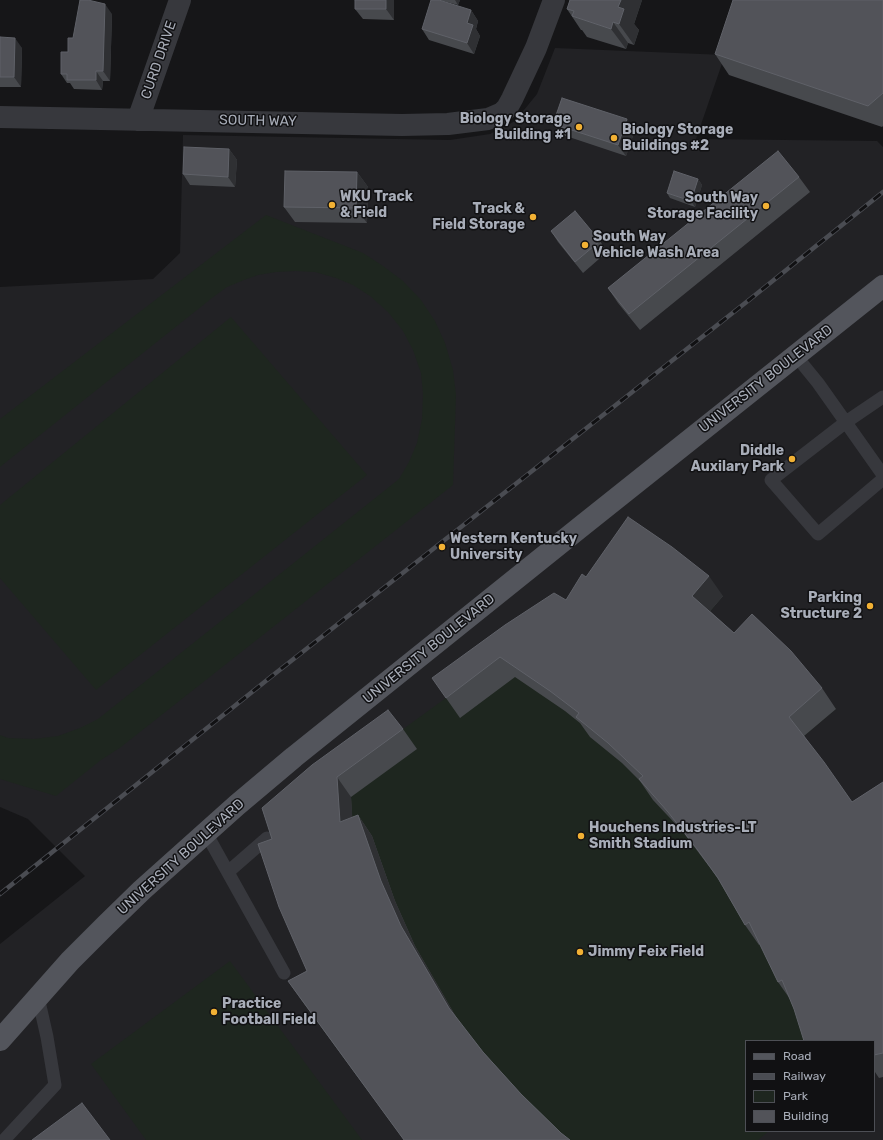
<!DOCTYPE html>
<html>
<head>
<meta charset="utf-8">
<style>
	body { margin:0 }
	#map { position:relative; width:883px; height:1140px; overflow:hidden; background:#161618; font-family:Rubik,sans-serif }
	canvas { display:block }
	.legend { position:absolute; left:745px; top:1040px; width:130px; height:92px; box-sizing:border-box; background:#111113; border:1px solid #4d4f55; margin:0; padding:5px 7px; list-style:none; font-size:12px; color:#a8adb8 }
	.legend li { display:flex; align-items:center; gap:8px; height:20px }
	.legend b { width:20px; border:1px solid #4d4f55 }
</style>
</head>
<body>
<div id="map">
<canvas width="883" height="1140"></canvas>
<ul class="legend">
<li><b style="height:5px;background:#53555c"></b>Road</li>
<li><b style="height:5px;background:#4a4c52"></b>Railway</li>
<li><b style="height:11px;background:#1e261f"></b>Park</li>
<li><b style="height:11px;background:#525359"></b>Building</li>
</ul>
</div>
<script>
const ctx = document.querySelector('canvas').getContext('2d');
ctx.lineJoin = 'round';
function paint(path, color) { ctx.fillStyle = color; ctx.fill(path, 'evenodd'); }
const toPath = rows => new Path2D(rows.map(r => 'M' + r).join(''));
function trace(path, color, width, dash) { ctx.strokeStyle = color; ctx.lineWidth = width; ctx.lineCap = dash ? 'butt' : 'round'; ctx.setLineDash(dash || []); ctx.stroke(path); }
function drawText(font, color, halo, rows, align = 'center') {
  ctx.font = font + ' Rubik,sans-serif'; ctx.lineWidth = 3; ctx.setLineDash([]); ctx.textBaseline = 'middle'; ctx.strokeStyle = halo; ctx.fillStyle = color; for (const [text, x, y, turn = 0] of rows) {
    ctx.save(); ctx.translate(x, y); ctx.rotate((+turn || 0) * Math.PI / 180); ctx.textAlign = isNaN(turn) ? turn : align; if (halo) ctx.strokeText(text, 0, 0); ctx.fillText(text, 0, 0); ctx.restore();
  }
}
paint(toPath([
	[555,48,725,55,696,139,877,141,883,147,883,1140,0,1140,0,944,85,876,28,819,0,807,0,287,153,279,180,253,183,135,450,140,490,134,515,121,537,94],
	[746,1041,874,1041,874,1131,746,1131]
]), '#222225');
paint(toPath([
	[266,215,363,253,383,266,403,281,421,300,435,321,445,343,453,370,456,395,453,485,121,747,101,760,56,796,0,779,0,735,8,738,34,739,58,736,80,728,98,719,399,479,409,462,417,443,422,419,423,394,421,373,413,350,403,331,388,312,370,296,353,285,336,278,315,272,296,271,276,272,258,275,244,280,227,287,212,298,0,467,0,419],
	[231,317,367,475,96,690,0,578,0,505],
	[687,567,723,596,709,613,731,636,805,672,836,709,803,737,838,782,866,822,877,1072,874,1073,874,1041,746,1041,746,1131,769,1131,758,1140,404,1140,302,1001,321,992,326,785,519,645],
	[230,961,362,1140,146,1140,91,1064]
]), '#1e261f');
trace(toPath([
	[796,356,818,383,883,475],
	[883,397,846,422,771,480,818,534,883,479],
	[206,833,284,973],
	[228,872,267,838],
	[4,1140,55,1085,47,1037,38,997]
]), '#37383d', 13);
trace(toPath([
	[0,117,402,125,448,124,488,119,502,113,507,108,512,99,536,48,554,0],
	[138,120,180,0]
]), '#37383d', 22);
trace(toPath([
	[0,1040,70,961,106,925,142,890,237,805,294,757,583,525,883,286]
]), '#53555c', 22);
const rail = toPath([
	[0,894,272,676,749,300,883,192]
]);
trace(rail, '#4a4c52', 4.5);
trace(rail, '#111113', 3, [9]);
paint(toPath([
	[394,0,394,20,363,19,355,9],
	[439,0,460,0,458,5],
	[570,0,642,0,634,24,639,30,634,45,628,43,626,49,587,37,582,30,581,30,567,9],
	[883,0,883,126,882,127,729,75,715,54],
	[471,10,478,21,476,29,480,36,474,54,429,40,422,29],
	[112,14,110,81,103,81,102,90,74,89,70,83,67,83,61,74,73,38],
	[0,37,22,48,21,87,0,87],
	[553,124,635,130,626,156,560,134],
	[229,149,237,160,235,187,190,185,183,174],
	[357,172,368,187,367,223,295,222,284,207],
	[799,177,810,192,640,330,618,303,608,288],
	[698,179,702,185,695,207,670,198,667,193],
	[551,231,600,241,607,252,583,273,558,242],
	[586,577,723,596,710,611,734,633,822,688,836,709,804,736,852,802,883,782,883,1077,879,1078,875,1072,874,1073,874,1041,794,1009,790,999,778,982,760,944,759,945,745,925,718,879,711,869,683,832,653,800,640,781,622,763,590,737,580,723,565,711,515,677,460,718,446,698,566,600],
	[403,729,417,749,351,797,352,817,358,815,372,836,395,901,415,946,459,1022,483,1052,521,1094,561,1133,570,1140,404,1140,302,1001,288,981,307,971,272,839,262,808]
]), '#47494d');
paint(toPath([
	[386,0,394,0,394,20,386,9],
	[455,0,460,0,458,5],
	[621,0,642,0,634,24,639,30,634,45,619,24,618,7],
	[105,4,112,14,110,81,103,71],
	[471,10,478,21,476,29,480,36,474,54,467,43,467,23],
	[613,22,628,43,626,49,611,29],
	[15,38,22,48,21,87,14,77],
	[96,71,103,81,102,90,96,80],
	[627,119,635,130,626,156,618,145],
	[229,149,237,160,235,187,228,177],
	[357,172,368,187,367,223,356,208],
	[698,179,702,185,695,207,691,201],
	[709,576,723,596,706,616,692,596],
	[337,777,351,797,354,842,340,822],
	[358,815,372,836,395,901,415,946,463,1029,449,1008,401,926,381,881]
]), '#2f3033');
const building = toPath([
	[80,0,88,0,105,4,103,71,96,71,96,80,67,80,67,74,61,74,61,52,68,52,68,38,73,38,80,0],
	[355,0,386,0,386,9,355,9,355,0],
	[431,0,439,0,471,10,467,23,473,25,467,43,422,29,431,0],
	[570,0,621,0,618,7,624,9,619,24,613,22,611,29,572,16,574,11,567,9,570,0],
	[733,0,883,0,883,93,868,106,715,54,733,0],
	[0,37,15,38,14,77,0,77,0,37],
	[562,98,627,119,618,145,553,124,562,98],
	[184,147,229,149,228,177,183,174,184,147],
	[778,151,799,177,629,314,608,288,778,151],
	[285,171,357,172,356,208,284,207,285,171],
	[674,171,698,179,691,201,667,193,674,171],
	[575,211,600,241,575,262,551,231,575,211],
	[628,517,672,547,709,576,692,596,734,633,752,614,791,651,822,688,789,717,824,762,852,802,883,782,883,1053,874,1055,874,1041,804,1041,794,1009,782,980,778,982,749,922,745,925,718,878,697,849,668,812,639,779,643,776,608,743,576,717,579,713,550,691,500,657,446,698,432,678,505,625,554,593,566,600,582,574,586,577,628,517],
	[388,710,403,729,337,777,340,822,358,815,381,881,401,926,449,1008,483,1052,521,1094,561,1133,570,1140,404,1140,288,981,307,971,279,907,258,844,272,839,262,808,312,765,388,710],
	[82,1103,110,1140,32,1140,82,1103]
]);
paint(building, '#525359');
trace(building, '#5f6168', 1);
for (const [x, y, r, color] of [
	[579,127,4,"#f2b134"],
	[614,138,4,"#f2b134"],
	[332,205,4,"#f2b134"],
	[766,206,4,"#f2b134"],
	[533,217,4,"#f2b134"],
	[585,245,4,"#f2b134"],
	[792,459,4,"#f2b134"],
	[442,547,4,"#f2b134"],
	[870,606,4,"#f2b134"],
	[581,836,4,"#f2b134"],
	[580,952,4,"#f2b134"],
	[214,1012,4,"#f2b134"]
]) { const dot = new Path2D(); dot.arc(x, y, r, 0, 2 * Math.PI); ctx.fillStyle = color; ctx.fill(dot); trace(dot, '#111113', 1.5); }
drawText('14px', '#a8adb8', '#111113', [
	["CURD DRIVE",159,60,-71],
	["SOUTH WAY",258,121,1],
	["UNIVERSITY BOULEVARD",766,379,-38],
	["UNIVERSITY BOULEVARD",429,649,-39],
	["UNIVERSITY BOULEVARD",181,857,-42]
]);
drawText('bold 14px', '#a8adb8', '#111113', [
	["Biology Storage",571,119,"right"],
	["Building #1",571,135,"right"],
	["Biology Storage",622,130],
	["Buildings #2",622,146],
	["WKU Track",340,197],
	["& Field",340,213],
	["South Way",758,198,"right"],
	["Storage Facility",758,214,"right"],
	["Track &",525,209,"right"],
	["Field Storage",525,225,"right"],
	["South Way",593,237],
	["Vehicle Wash Area",593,253],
	["Diddle",784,451,"right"],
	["Auxilary Park",784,467,"right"],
	["Western Kentucky",450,539],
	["University",450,555],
	["Parking",862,598,"right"],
	["Structure 2",862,614,"right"],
	["Houchens Industries-LT",589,828],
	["Smith Stadium",589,844],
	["Jimmy Feix Field",588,952],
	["Practice",222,1004],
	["Football Field",222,1020]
], 'left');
</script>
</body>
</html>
